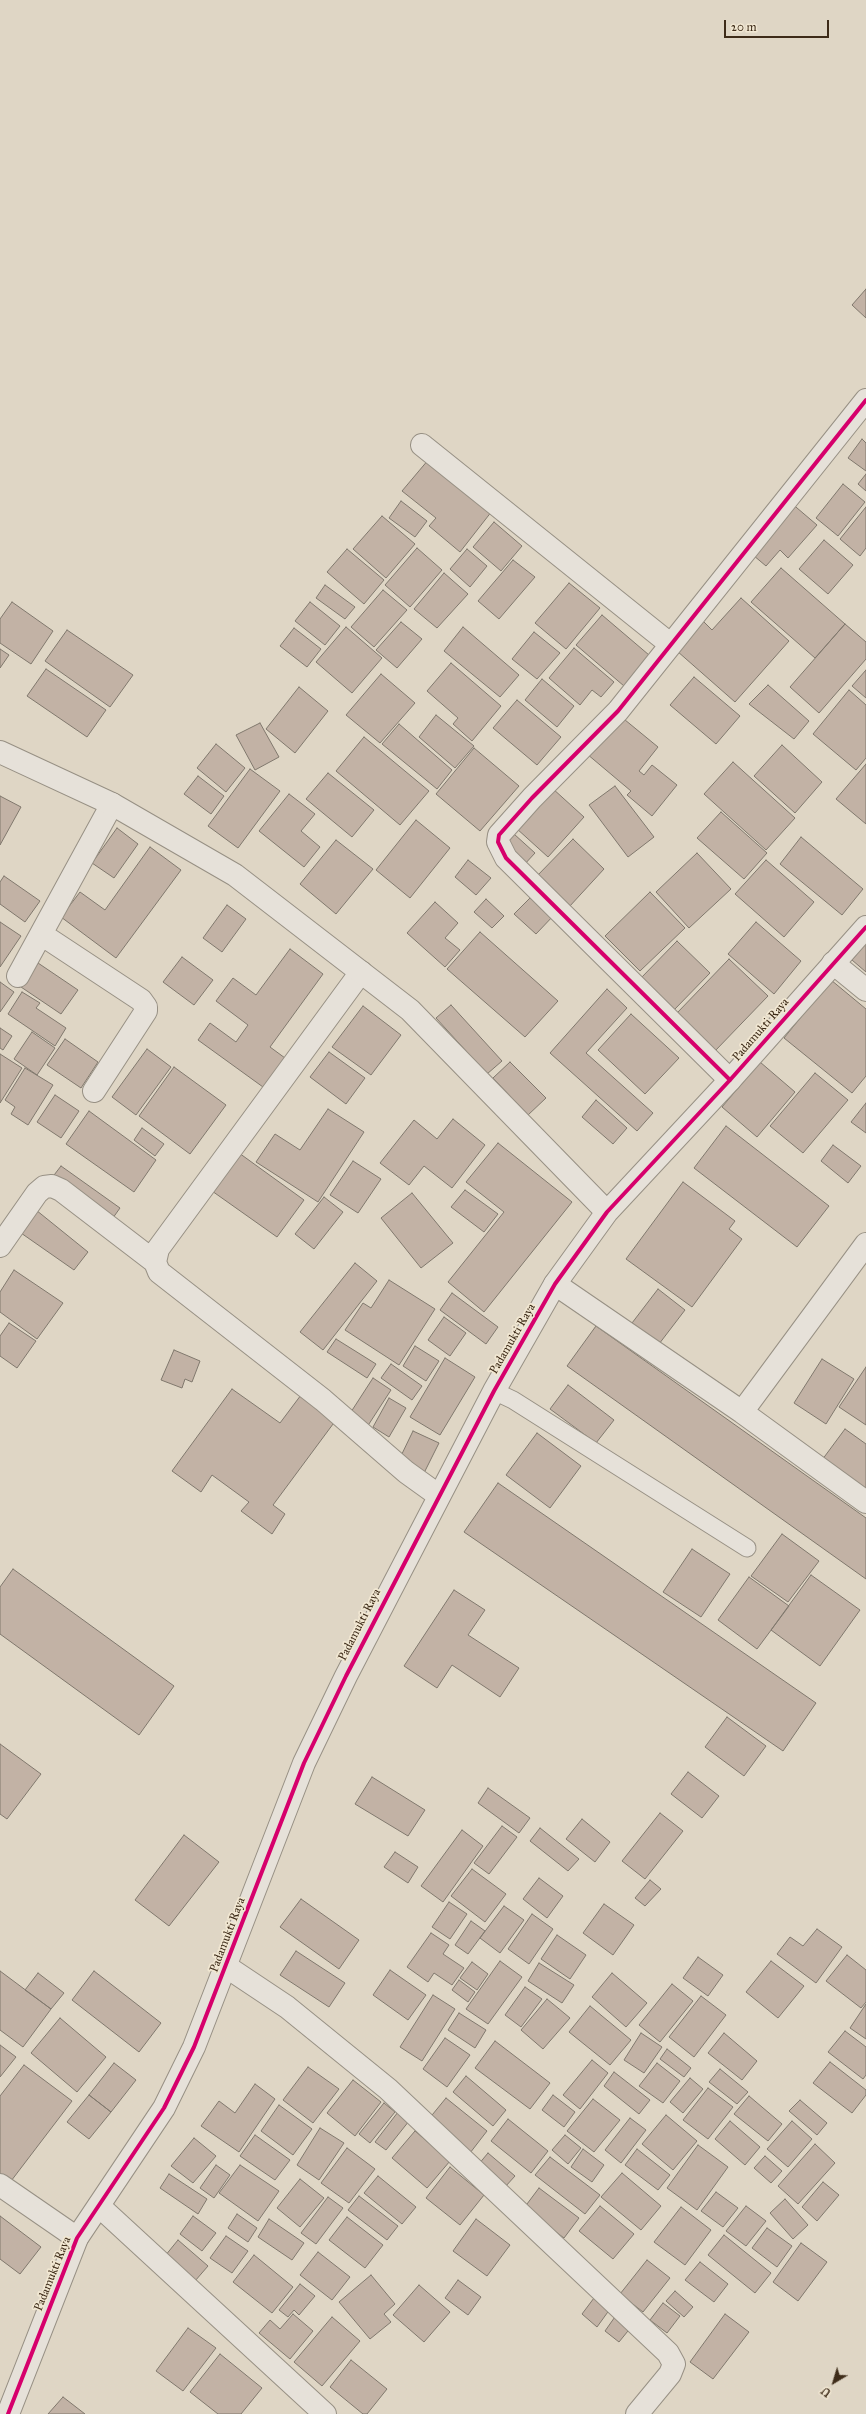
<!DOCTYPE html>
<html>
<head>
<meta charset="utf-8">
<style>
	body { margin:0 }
	#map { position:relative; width:866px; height:2414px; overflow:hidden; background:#dfd6c5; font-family:"IM FELL Great Primer",serif }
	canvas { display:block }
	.north { position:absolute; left:814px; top:2362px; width:40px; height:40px; -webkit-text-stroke:3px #f1e7d2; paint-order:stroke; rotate:218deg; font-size:11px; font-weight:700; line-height:16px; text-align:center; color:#3e2c19 }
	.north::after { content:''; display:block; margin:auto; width:14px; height:18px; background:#3e2c19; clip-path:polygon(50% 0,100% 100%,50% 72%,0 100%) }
	.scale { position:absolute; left:724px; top:20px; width:105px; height:18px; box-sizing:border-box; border:2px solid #3e2c19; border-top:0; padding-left:5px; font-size:12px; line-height:14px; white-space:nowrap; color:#3e2c19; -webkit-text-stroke:3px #f1e7d2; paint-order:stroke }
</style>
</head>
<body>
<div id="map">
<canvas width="866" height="2414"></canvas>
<div class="north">U</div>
<div class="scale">20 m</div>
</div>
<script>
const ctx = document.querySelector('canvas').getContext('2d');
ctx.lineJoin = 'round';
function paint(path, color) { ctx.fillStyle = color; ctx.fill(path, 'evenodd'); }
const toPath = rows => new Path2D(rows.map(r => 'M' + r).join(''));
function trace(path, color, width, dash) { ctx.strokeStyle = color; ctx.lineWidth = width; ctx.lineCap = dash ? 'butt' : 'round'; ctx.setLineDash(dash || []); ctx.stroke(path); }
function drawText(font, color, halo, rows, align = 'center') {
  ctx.font = font + ' "IM FELL Great Primer",serif'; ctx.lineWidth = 3.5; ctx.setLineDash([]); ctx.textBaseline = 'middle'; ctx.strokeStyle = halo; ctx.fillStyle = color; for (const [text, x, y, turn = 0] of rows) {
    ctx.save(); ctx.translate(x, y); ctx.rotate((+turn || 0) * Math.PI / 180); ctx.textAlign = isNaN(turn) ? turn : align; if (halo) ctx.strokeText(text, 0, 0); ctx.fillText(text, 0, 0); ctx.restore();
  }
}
const building = toPath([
	[866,289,866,318,852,305,866,289],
	[862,439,866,443,866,471,848,458,862,439],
	[429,459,492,511,460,552,429,526,436,518,402,491,429,459],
	[866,474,866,491,858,484,866,474],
	[843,484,865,502,838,536,816,518,843,484],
	[401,501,427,521,415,537,389,518,401,501],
	[790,502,817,525,788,558,780,550,766,566,747,550,790,502],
	[866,507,866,548,860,556,840,539,866,507],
	[382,516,415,544,386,578,353,549,382,516],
	[494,522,522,546,501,571,473,547,494,522],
	[824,540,853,565,828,594,799,569,824,540],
	[417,548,442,570,410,607,385,585,417,548],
	[347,549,384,580,364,604,327,572,347,549],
	[467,549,487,566,470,587,450,569,467,549],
	[513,560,535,577,499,619,478,601,513,560],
	[781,568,845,624,815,658,751,602,781,568],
	[444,573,468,594,437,628,414,609,444,573],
	[569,583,600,608,566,649,535,623,569,583],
	[325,585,355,607,345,619,316,598,325,585],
	[383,590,407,610,374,647,351,627,383,590],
	[741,598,789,641,735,702,677,651,703,621,712,630,741,598],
	[12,602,53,631,31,664,0,643,0,619,12,602],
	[310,602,340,626,325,645,295,621,310,602],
	[602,615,649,655,624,686,576,645,602,615],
	[401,622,422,639,397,668,376,650,401,622],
	[845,624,866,642,866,659,819,713,790,687,845,624],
	[346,627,382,658,352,693,316,662,346,627],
	[463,627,519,675,500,697,444,651,463,627],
	[294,628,321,649,307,667,280,646,294,628],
	[67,630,133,675,110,707,45,661,67,630],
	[534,632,560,653,537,679,512,659,534,632],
	[574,648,614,682,601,697,592,690,580,705,549,678,574,648],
	[0,649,9,655,0,668,0,649],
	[451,663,501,706,472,741,453,724,458,718,427,691,451,663],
	[46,669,106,710,87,737,27,696,46,669],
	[866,670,866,698,852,686,866,670],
	[381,674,415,703,380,743,346,715,381,674],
	[694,677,740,716,716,744,670,705,694,677],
	[542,679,574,706,557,727,525,700,542,679],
	[768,685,809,721,794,739,749,704,768,685],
	[299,687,328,711,295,753,266,729,299,687],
	[849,690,866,705,866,758,856,770,813,734,849,690],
	[517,700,561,737,537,765,493,728,517,700],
	[436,715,474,746,455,768,419,737,436,715],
	[619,715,658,747,639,771,644,775,652,765,677,785,652,816,627,795,631,791,587,754,619,715],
	[260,723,279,757,255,770,236,735,260,723],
	[399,724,452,770,437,789,382,744,399,724],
	[364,737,429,791,400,825,336,771,364,737],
	[216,744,245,768,226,792,197,768,216,744],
	[782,745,822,782,795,813,754,776,782,745],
	[474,748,519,786,480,831,436,794,474,748],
	[733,762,795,818,766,850,704,794,733,762],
	[866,764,866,824,836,799,866,764],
	[250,769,280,791,238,848,208,826,250,769],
	[328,773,374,810,352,837,306,799,328,773],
	[198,776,224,796,211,814,184,794,198,776],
	[615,786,654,837,628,857,589,805,615,786],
	[552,788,584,817,548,857,516,828,552,788],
	[289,794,315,814,301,831,320,847,304,867,259,831,289,794],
	[0,796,21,807,0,845,0,796],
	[721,812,767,853,744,879,697,838,721,812],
	[416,820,450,848,410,898,376,870,416,820],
	[117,828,138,844,114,878,92,863,117,828],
	[514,834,535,853,523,866,502,847,514,834],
	[801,837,863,889,842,915,780,864,801,837],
	[573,839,604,869,569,907,536,877,573,839],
	[336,840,373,869,336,914,300,884,336,840],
	[150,847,181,870,116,958,61,917,80,892,105,910,150,847],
	[697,853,731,889,689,928,656,892,697,853],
	[468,860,491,878,476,895,455,877,468,860],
	[766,860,814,902,784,937,735,894,766,860],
	[4,876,40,901,25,922,0,904,0,882,4,876],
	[650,892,685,928,640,971,605,936,650,892],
	[534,894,555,914,536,934,514,914,534,894],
	[486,899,504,916,492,928,474,912,486,899],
	[435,902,458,923,445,938,460,950,445,967,407,933,435,902],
	[227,905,246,919,222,952,203,938,227,905],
	[0,922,21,936,0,967,0,922],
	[756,922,801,961,774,994,728,954,756,922],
	[480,932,558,1001,525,1037,447,969,480,932],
	[677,941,710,973,674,1010,641,978,677,941],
	[866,943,866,972,852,960,866,943],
	[290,949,323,974,270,1047,285,1058,263,1087,198,1040,210,1023,236,1042,248,1025,216,1001,233,978,256,995,290,949],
	[182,957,213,980,194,1005,163,982,182,957],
	[729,959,768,996,715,1051,677,1013,729,959],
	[38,963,78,990,61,1014,21,987,38,963],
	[831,980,866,1009,866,1076,852,1093,784,1038,831,980],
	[0,982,14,992,0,1012,0,982],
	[607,989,627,1008,586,1053,653,1113,637,1131,550,1053,607,989],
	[22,992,40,1003,36,1008,66,1028,55,1046,8,1014,22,992],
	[451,1005,502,1061,487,1074,436,1018,451,1005],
	[363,1006,401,1035,371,1075,332,1047,363,1006],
	[631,1014,679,1058,645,1094,598,1050,631,1014],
	[0,1028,12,1036,3,1050,0,1048,0,1028],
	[32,1032,55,1048,37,1075,14,1059,32,1032],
	[65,1039,98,1062,81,1088,47,1065,65,1039],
	[147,1049,171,1067,136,1115,112,1097,147,1049],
	[329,1052,365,1078,346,1104,310,1077,329,1052],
	[0,1054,22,1068,0,1103,0,1054],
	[510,1062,546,1098,528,1115,493,1078,510,1062],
	[760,1062,795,1092,757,1137,722,1107,760,1062],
	[174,1067,226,1105,190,1154,139,1116,174,1067],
	[25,1068,53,1085,28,1125,11,1114,15,1107,5,1100,25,1068],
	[815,1073,848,1100,803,1153,770,1126,815,1073],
	[55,1095,79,1111,61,1138,37,1122,55,1095],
	[596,1100,627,1128,613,1144,582,1117,596,1100],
	[866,1103,866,1133,851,1122,866,1103],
	[328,1109,364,1132,318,1202,256,1162,275,1134,300,1150,328,1109],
	[89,1111,156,1160,134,1192,66,1144,89,1111],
	[453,1119,485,1145,452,1188,424,1166,409,1185,380,1163,414,1120,437,1139,453,1119],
	[726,1126,829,1206,797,1247,694,1168,726,1126],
	[142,1128,164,1144,155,1156,134,1140,142,1128],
	[498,1143,572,1202,484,1312,448,1282,504,1212,466,1182,498,1143],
	[833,1145,861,1166,848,1183,821,1161,833,1145],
	[239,1153,304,1200,277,1237,212,1191,239,1153],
	[353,1161,381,1179,358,1213,330,1195,353,1161],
	[61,1166,120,1208,110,1222,51,1179,61,1166],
	[683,1182,735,1221,729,1229,742,1239,692,1307,626,1259,683,1182],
	[465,1190,498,1214,484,1232,451,1207,465,1190],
	[412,1193,453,1243,421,1268,381,1218,412,1193],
	[324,1197,343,1212,314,1249,295,1234,324,1197],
	[36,1210,88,1252,74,1270,21,1233,36,1210],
	[355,1263,377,1281,323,1350,300,1332,355,1263],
	[14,1270,63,1303,37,1339,0,1312,0,1292,14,1270],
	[389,1280,435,1309,399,1365,345,1330,363,1303,371,1308,389,1280],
	[658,1289,685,1310,659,1344,632,1323,658,1289],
	[452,1293,498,1327,486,1344,440,1310,452,1293],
	[444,1317,466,1333,450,1356,428,1340,444,1317],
	[9,1323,36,1341,17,1368,0,1356,0,1336,9,1323],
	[596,1326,866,1518,866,1579,567,1366,596,1326],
	[336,1339,376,1364,367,1378,327,1352,336,1339],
	[415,1346,439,1361,426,1381,403,1366,415,1346],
	[174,1350,200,1361,192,1382,185,1379,182,1388,161,1380,174,1350],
	[445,1358,475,1377,440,1435,410,1417,445,1358],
	[822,1359,854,1379,826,1424,794,1403,822,1359],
	[391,1364,422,1386,412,1400,381,1378,391,1364],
	[866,1367,866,1425,839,1407,866,1367],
	[373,1378,391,1390,367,1427,349,1415,373,1378],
	[568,1385,614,1420,596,1443,550,1409,568,1385],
	[232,1389,280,1423,301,1395,336,1420,273,1505,285,1514,272,1534,241,1511,249,1502,212,1475,201,1492,172,1471,232,1389],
	[389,1398,406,1408,389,1437,373,1427,389,1398],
	[845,1429,866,1444,866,1493,822,1460,845,1429],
	[413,1431,439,1443,424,1473,399,1460,413,1431],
	[537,1433,581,1466,550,1508,506,1475,537,1433],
	[498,1483,816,1703,783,1751,464,1532,498,1483],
	[782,1534,819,1561,788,1602,751,1576,782,1534],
	[692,1549,730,1574,701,1617,663,1592,692,1549],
	[13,1569,174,1686,139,1735,0,1634,0,1587,13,1569],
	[811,1575,860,1610,820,1666,771,1630,811,1575],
	[749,1577,789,1606,757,1649,718,1620,749,1577],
	[454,1590,485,1610,468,1635,519,1668,500,1697,452,1665,437,1688,404,1666,454,1590],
	[727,1717,766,1746,744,1776,705,1747,727,1717],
	[0,1744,41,1774,7,1819,0,1814,0,1744],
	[688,1772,719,1796,702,1818,671,1794,688,1772],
	[372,1777,425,1810,408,1836,355,1804,372,1777],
	[488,1788,530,1818,519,1833,478,1803,488,1788],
	[660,1813,683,1831,645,1879,622,1861,660,1813],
	[582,1819,610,1842,595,1862,566,1839,582,1819],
	[502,1826,517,1837,489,1874,474,1863,502,1826],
	[540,1828,579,1859,568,1871,530,1841,540,1828],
	[462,1830,483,1846,443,1902,421,1886,462,1830],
	[184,1835,219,1862,169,1926,135,1900,184,1835],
	[395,1852,418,1867,408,1883,384,1867,395,1852],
	[472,1869,506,1894,485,1922,451,1896,472,1869],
	[539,1878,563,1896,547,1918,523,1899,539,1878],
	[650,1880,661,1889,645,1906,635,1898,650,1880],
	[301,1899,359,1940,339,1969,280,1927,301,1899],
	[449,1902,467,1914,450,1939,432,1927,449,1902],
	[604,1904,634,1925,613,1955,583,1933,604,1904],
	[504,1906,524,1920,500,1953,480,1938,504,1906],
	[532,1914,553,1929,529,1964,508,1949,532,1914],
	[471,1921,485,1931,468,1954,455,1945,471,1921],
	[817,1929,842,1947,816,1983,777,1954,790,1937,803,1946,817,1929],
	[431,1933,449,1945,443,1954,464,1968,452,1985,434,1973,428,1982,407,1967,431,1933],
	[557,1935,586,1955,570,1979,541,1959,557,1935],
	[296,1951,345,1983,329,2007,280,1975,296,1951],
	[847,1955,866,1970,866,2002,861,2008,826,1981,847,1955],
	[698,1957,723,1975,708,1996,683,1978,698,1957],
	[500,1961,522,1977,488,2024,466,2009,500,1961],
	[771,1961,804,1986,778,2018,746,1992,771,1961],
	[472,1962,488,1974,477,1990,460,1978,472,1962],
	[539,1963,574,1985,562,2003,528,1981,539,1963],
	[390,1970,426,1995,408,2020,373,1995,390,1970],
	[0,1971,51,2009,23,2047,0,2030,0,1971],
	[94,1971,161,2023,139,2052,72,2000,94,1971],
	[38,1973,64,1993,51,2009,25,1990,38,1973],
	[612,1973,647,2003,626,2027,592,1997,612,1973],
	[459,1980,475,1992,468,2002,452,1990,459,1980],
	[672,1984,693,2001,660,2042,639,2025,672,1984],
	[525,1987,542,1999,521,2027,505,2015,525,1987],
	[433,1995,455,2009,422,2061,400,2047,433,1995],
	[701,1996,726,2015,694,2057,669,2037,701,1996],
	[547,1999,570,2018,543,2049,521,2030,547,1999],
	[866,2004,866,2039,850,2028,866,2004],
	[590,2006,631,2040,610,2065,569,2032,590,2006],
	[459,2013,486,2030,475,2048,448,2030,459,2013],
	[60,2018,106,2057,77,2092,31,2053,60,2018],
	[845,2031,866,2047,866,2075,863,2079,828,2052,845,2031],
	[641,2033,662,2047,644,2073,624,2060,641,2033],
	[724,2033,757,2061,742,2080,708,2053,724,2033],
	[445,2038,470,2055,447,2087,423,2069,445,2038],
	[495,2041,550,2083,530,2109,475,2068,495,2041],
	[0,2045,16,2057,0,2077,0,2045],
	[667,2049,691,2068,684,2077,660,2059,667,2049],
	[592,2060,608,2073,580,2109,563,2095,592,2060],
	[830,2062,866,2090,866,2095,852,2113,813,2083,830,2062],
	[114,2063,136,2080,111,2112,89,2095,114,2063],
	[657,2063,680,2081,663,2103,639,2086,657,2063],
	[24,2065,72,2101,8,2185,0,2179,0,2096,24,2065],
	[308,2067,339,2089,313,2123,283,2100,308,2067],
	[720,2069,748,2092,737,2104,709,2082,720,2069],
	[614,2072,650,2100,639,2114,604,2086,614,2072],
	[466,2076,506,2110,493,2126,453,2092,466,2076],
	[690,2078,703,2089,683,2113,670,2102,690,2078],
	[353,2080,381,2102,355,2136,327,2113,353,2080],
	[255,2084,275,2099,239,2152,201,2126,219,2101,235,2113,255,2084],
	[708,2088,733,2107,708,2139,683,2120,708,2088],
	[89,2095,111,2112,89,2139,67,2122,89,2095],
	[553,2095,575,2112,564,2127,542,2110,553,2095],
	[749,2096,782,2124,768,2141,734,2114,749,2096],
	[446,2098,487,2131,470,2153,428,2120,446,2098],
	[593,2099,620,2120,594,2152,567,2131,593,2099],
	[800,2100,827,2123,817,2135,789,2111,800,2100],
	[384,2103,395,2112,370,2143,359,2134,384,2103],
	[279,2105,312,2129,293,2155,261,2131,279,2105],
	[398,2112,409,2121,386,2150,375,2142,398,2112],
	[666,2115,697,2141,673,2170,642,2144,666,2115],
	[630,2118,646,2130,621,2163,605,2150,630,2118],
	[508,2119,548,2151,531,2173,491,2141,508,2119],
	[730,2121,760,2147,745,2165,715,2139,730,2121],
	[792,2121,812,2139,788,2167,767,2149,792,2121],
	[320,2128,344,2143,319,2180,297,2165,320,2128],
	[415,2131,450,2161,427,2188,392,2158,415,2131],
	[255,2135,290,2160,275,2180,240,2156,255,2135],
	[565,2135,581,2148,568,2164,552,2150,565,2135],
	[194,2138,216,2156,193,2183,171,2166,194,2138],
	[815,2144,835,2163,798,2204,778,2186,815,2144],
	[698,2145,728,2167,697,2210,667,2188,698,2145],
	[347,2148,375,2169,349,2203,321,2183,347,2148],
	[583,2149,604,2165,592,2182,571,2167,583,2149],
	[637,2149,670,2175,658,2190,625,2165,637,2149],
	[488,2153,515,2176,505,2187,478,2165,488,2153],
	[765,2156,782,2171,771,2183,754,2168,765,2156],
	[550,2157,600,2195,585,2214,535,2175,550,2157],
	[216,2165,230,2175,214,2198,200,2188,216,2165],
	[240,2165,279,2191,258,2221,219,2193,240,2165],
	[450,2167,484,2195,460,2225,426,2198,450,2167],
	[622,2173,661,2206,641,2230,601,2197,622,2173],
	[169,2174,207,2199,198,2214,160,2188,169,2174],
	[378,2176,416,2207,402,2224,364,2193,378,2176],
	[300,2179,324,2198,300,2227,277,2208,300,2179],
	[823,2182,839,2195,817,2221,802,2207,823,2182],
	[539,2188,579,2218,564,2238,524,2208,539,2188],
	[716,2192,738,2208,723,2227,701,2211,716,2192],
	[359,2196,398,2226,387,2240,348,2210,359,2196],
	[328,2197,343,2208,316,2244,301,2233,328,2197],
	[785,2199,808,2225,793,2239,770,2213,785,2199],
	[600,2206,634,2234,613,2259,579,2231,600,2206],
	[746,2206,766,2221,746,2246,726,2231,746,2206],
	[681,2207,711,2230,685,2265,654,2242,681,2207],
	[237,2214,257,2228,248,2242,228,2228,237,2214],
	[0,2216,41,2247,20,2274,0,2259,0,2216],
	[193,2216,216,2233,202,2251,180,2234,193,2216],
	[347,2217,383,2245,365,2268,329,2240,347,2217],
	[269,2219,304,2243,292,2260,258,2237,269,2219],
	[476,2219,510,2245,487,2276,453,2251,476,2219],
	[767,2228,792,2246,777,2267,752,2248,767,2228],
	[724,2235,771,2273,755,2293,708,2255,724,2235],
	[226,2236,248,2251,232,2273,210,2258,226,2236],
	[178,2240,208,2266,195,2281,165,2256,178,2240],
	[801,2243,827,2262,798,2301,773,2282,801,2243],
	[318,2252,350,2277,332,2300,300,2275,318,2252],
	[254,2255,293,2287,272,2313,233,2282,254,2255],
	[647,2260,670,2278,643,2312,620,2294,647,2260],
	[700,2262,728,2284,714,2302,685,2280,700,2262],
	[371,2275,395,2304,384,2314,391,2322,370,2339,339,2302,371,2275],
	[458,2280,481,2297,468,2315,445,2298,458,2280],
	[300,2284,315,2296,299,2315,294,2310,288,2317,279,2310,300,2284],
	[419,2285,450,2312,424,2342,393,2315,419,2285],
	[675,2291,693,2307,684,2317,666,2301,675,2291],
	[594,2298,610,2309,597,2327,582,2314,594,2298],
	[663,2303,680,2316,667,2333,650,2320,663,2303],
	[293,2314,313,2331,290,2359,259,2333,270,2320,280,2329,293,2314],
	[617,2314,632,2326,619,2342,605,2331,617,2314],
	[725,2314,749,2332,713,2379,690,2362,725,2314],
	[332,2317,360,2341,322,2386,294,2362,332,2317],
	[188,2328,216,2348,183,2391,156,2371,188,2328],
	[220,2354,262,2388,241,2414,218,2414,190,2392,220,2354],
	[351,2360,387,2389,367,2414,363,2414,330,2387,351,2360],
	[63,2397,85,2414,48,2414,63,2397]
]);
paint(building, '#c2b2a5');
trace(building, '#80786d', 1);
const service = toPath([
	[494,1391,513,1400,747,1548]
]);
const minor = toPath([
	[422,445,670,644],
	[833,963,866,990],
	[361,972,158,1249,155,1262,159,1272,323,1400,406,1472,438,1495],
	[18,976,41,934],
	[730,1080,506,858,498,842,499,835,532,798,618,711,866,400],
	[94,1091,146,1011,146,1007,141,1000,41,934,112,804],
	[0,1246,37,1193,44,1187,52,1186,61,1190,155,1262],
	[555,1284,742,1412,866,1502],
	[742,1412,866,1244],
	[227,1967,287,2007,388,2089,668,2353,674,2364,670,2374,637,2414],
	[0,2185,77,2238],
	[99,2206,325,2414]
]);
const tertiary = toPath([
	[0,752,112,804,235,875,410,1010,607,1212],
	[8,2414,77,2238,164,2108,194,2047,304,1763,346,1676,494,1391,555,1284,607,1212,730,1080,866,927]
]);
trace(service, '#979084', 19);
trace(minor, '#979084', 24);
trace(tertiary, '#979084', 24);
trace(service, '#e6e1d9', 17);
trace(minor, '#e6e1d9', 22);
trace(tertiary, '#e6e1d9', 22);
trace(toPath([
	[730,1080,506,858,498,842,499,835,532,798,618,711,866,400],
	[8,2414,77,2238,164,2108,194,2047,304,1763,346,1676,494,1391,555,1284,607,1212,730,1080,866,927]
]), '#d6006c', 4);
drawText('12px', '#3e2c19', '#f1e7d2', [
	["Padamukti Raya",761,1030,-49],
	["Padamukti Raya",513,1339,-60],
	["Padamukti Raya",360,1625,-63],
	["Padamukti Raya",228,1935,-69],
	["Padamukti Raya",53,2274,-68]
]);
</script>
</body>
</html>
